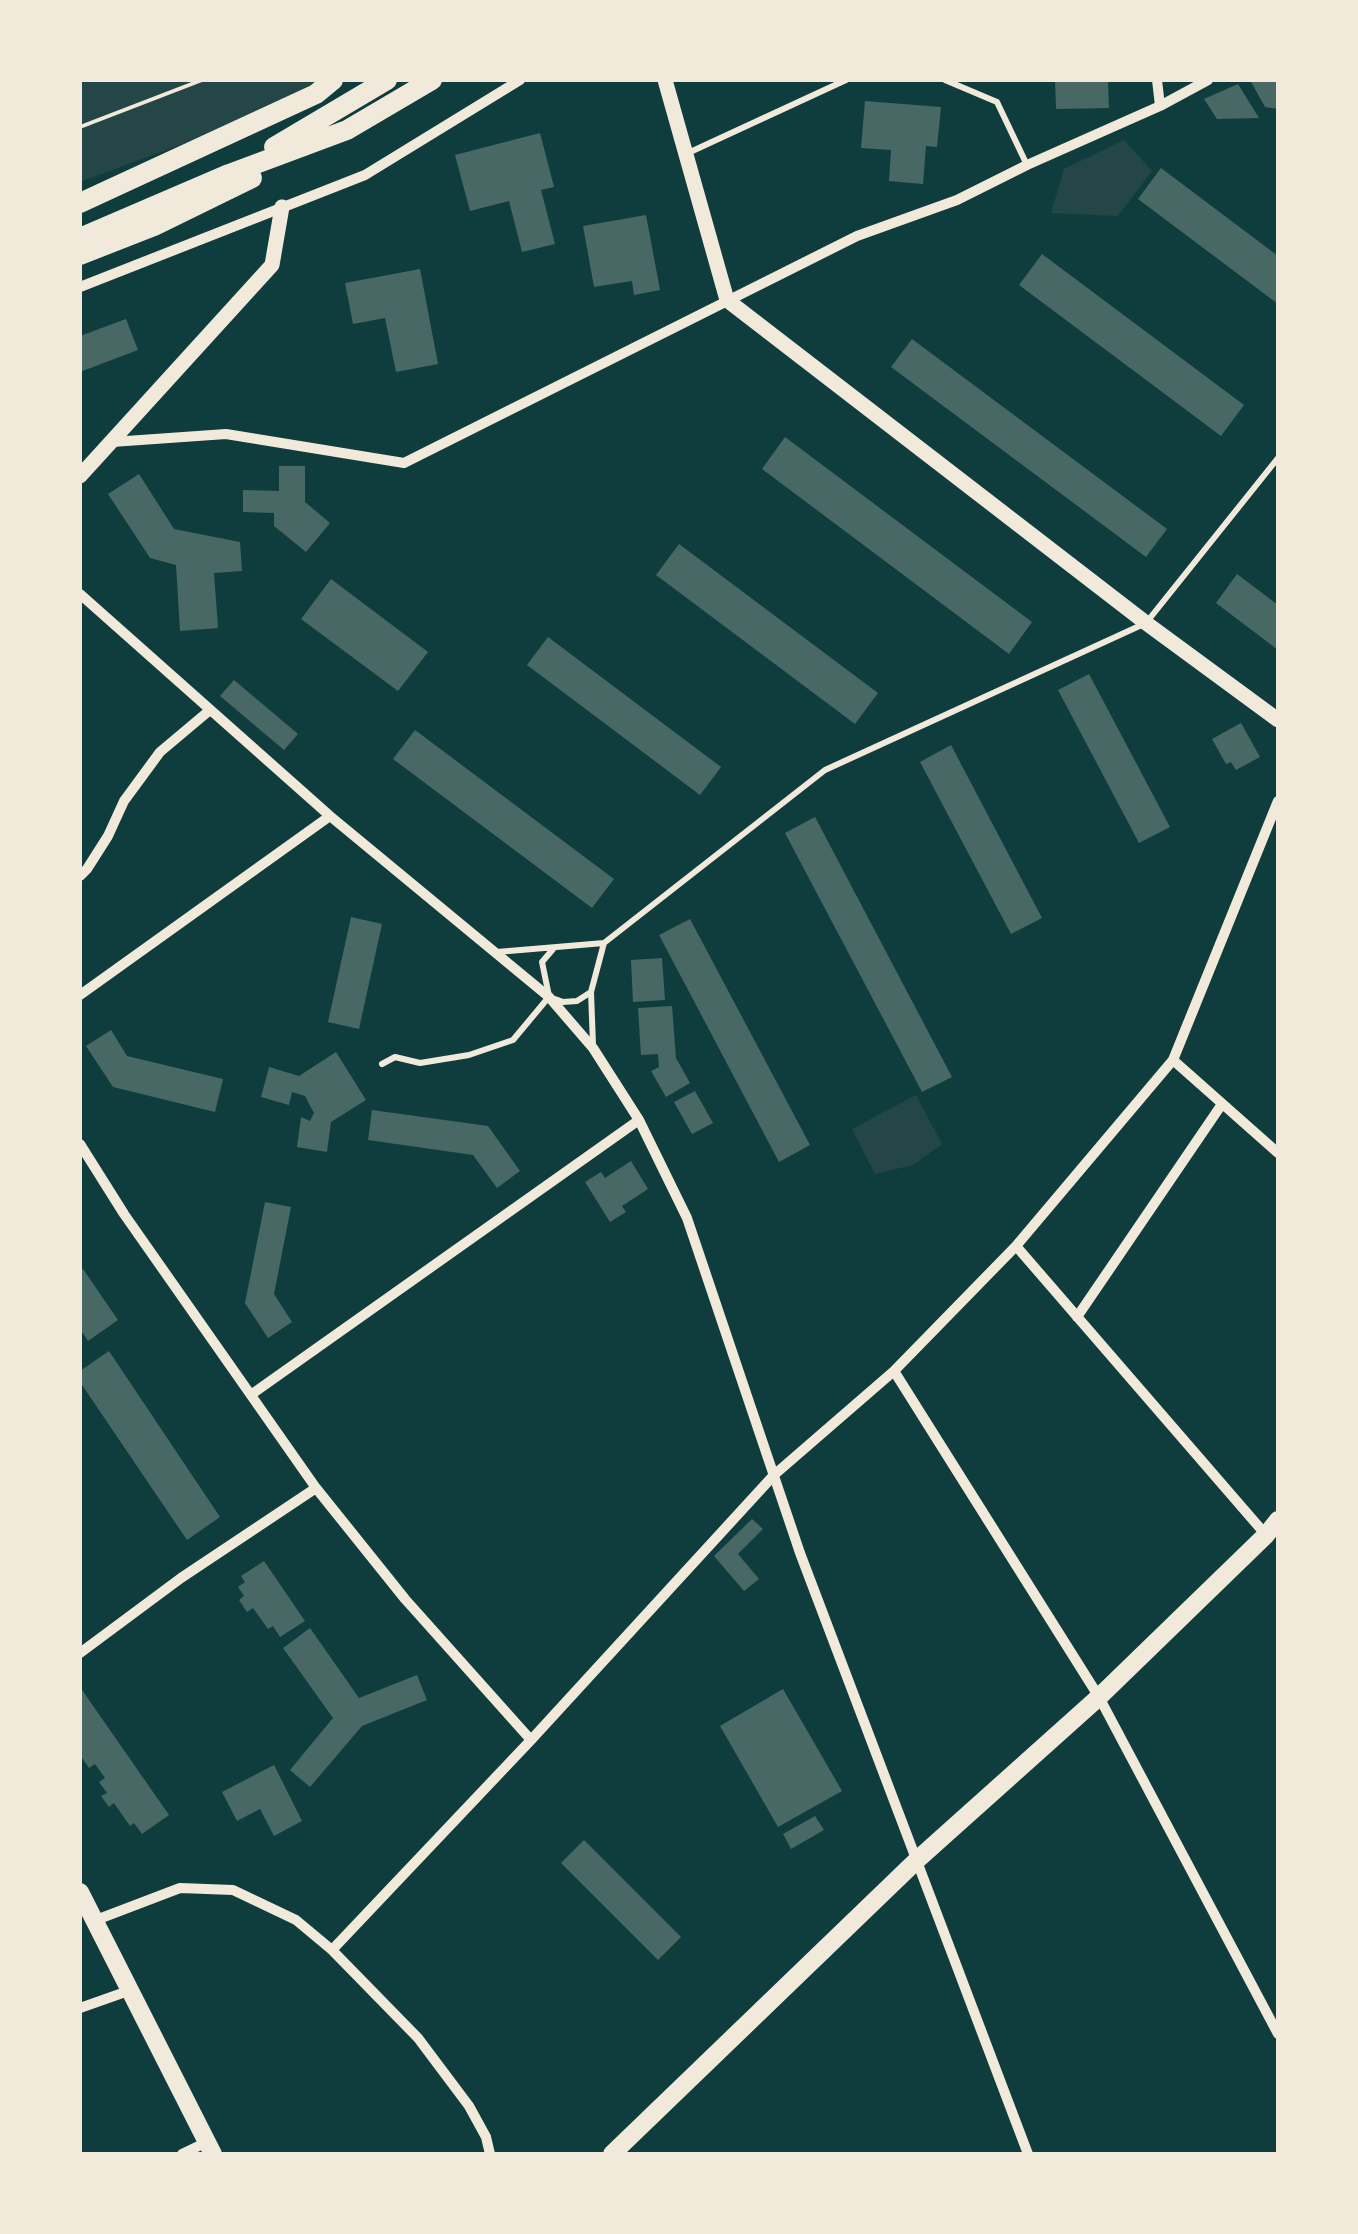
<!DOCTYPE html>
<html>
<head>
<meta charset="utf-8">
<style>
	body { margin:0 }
	#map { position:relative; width:1358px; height:2234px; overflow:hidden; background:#0f3d3e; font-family:Jost,sans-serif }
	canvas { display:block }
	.frame { position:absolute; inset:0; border:82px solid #f1e9da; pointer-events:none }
</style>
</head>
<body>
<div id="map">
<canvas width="1358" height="2234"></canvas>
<div class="frame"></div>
</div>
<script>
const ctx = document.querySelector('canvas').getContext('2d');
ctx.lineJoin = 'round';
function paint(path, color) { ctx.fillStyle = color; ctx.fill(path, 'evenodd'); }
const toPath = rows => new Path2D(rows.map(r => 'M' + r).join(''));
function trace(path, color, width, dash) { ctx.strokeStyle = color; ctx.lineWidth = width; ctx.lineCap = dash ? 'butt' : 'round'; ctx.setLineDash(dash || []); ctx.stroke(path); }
paint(toPath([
	[80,80,333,80,316,94,80,182],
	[1124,140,1152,171,1118,216,1051,213,1064,169],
	[916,1095,942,1144,913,1165,875,1174,852,1129]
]), '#244646');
paint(toPath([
	[1055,80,1108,80,1109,108,1056,109],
	[1250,80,1278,80,1278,109,1265,107],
	[1238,84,1259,118,1217,119,1204,99],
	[865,101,941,107,937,147,926,146,923,184,889,181,891,150,861,148],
	[540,133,554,187,541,190,555,244,522,252,509,201,470,211,455,155],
	[1161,168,1278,256,1278,304,1138,199],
	[646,215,660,290,634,295,632,281,594,287,583,226],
	[1042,254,1244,405,1221,436,1019,285],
	[420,269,438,364,396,372,385,318,353,324,345,283],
	[126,319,138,350,80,372,80,336],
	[912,339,1167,529,1146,557,891,367],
	[785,437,1032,622,1009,654,762,469],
	[279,466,305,466,305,502,330,523,306,552,274,526,274,513,243,512,243,490,279,491],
	[139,474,174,529,240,542,242,571,214,573,218,628,180,631,176,565,150,558,108,494],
	[679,544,878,693,855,724,656,575],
	[1237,574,1278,605,1278,650,1216,603],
	[331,579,428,652,398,691,301,619],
	[548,637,721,767,700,795,527,665],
	[1089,674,1170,827,1139,843,1058,690],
	[234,680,298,734,284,750,220,696],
	[1241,723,1260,757,1236,770,1231,762,1226,764,1212,739],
	[415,730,614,879,592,908,393,759],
	[951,745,1042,918,1011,934,920,762],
	[815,817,952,1077,922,1092,785,833],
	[351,917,382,924,359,1029,328,1022],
	[690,919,810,1145,779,1162,659,935],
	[662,958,665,1000,633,1002,631,960],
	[672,1006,676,1058,690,1083,666,1097,651,1071,659,1067,658,1054,641,1055,638,1008],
	[111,1030,127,1056,223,1079,215,1112,113,1087,86,1046],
	[336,1052,366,1100,331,1122,327,1152,297,1147,301,1117,310,1121,314,1113,305,1096,292,1092,289,1105,261,1097,269,1067,299,1076],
	[695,1091,713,1123,692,1134,674,1102],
	[372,1110,488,1126,520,1171,497,1188,473,1155,368,1140],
	[631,1161,648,1189,622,1206,626,1212,610,1222,585,1182,601,1172,605,1178],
	[265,1202,291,1207,274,1294,292,1322,268,1338,245,1303],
	[83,1269,118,1320,88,1341,80,1329,80,1271],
	[109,1351,220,1517,187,1540,80,1382,80,1371],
	[752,1519,763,1529,738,1554,759,1579,744,1591,714,1556],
	[264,1561,305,1621,280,1637,273,1626,268,1629,253,1608,247,1612,239,1600,244,1596,238,1587,245,1582,241,1576],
	[310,1628,359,1698,417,1675,427,1700,362,1726,310,1787,290,1770,333,1718,283,1648],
	[80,1687,169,1815,142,1834,134,1823,130,1826,114,1803,109,1807,101,1796,107,1793,99,1782,105,1778,95,1764,89,1768,80,1755],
	[783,1689,842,1791,778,1827,720,1726],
	[274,1765,302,1821,274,1836,260,1809,237,1821,222,1792],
	[815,1816,824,1830,791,1849,783,1834],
	[584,1840,681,1937,658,1960,561,1863]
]), '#486865');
trace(toPath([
	[80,127,202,80]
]), '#f1e9da', 4);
trace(toPath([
	[945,80,997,102,1027,165],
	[688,153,846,80],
	[497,952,604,943,825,770,1146,623,1278,458],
	[549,996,542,962,554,948],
	[555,999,563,1002,577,1001,591,992],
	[593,1045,591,992,604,943],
	[382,1064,395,1057,420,1063,469,1055,513,1040,548,998]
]), '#f1e9da', 6);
trace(toPath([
	[1157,80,1160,106],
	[80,287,365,175,520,80],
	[112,442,226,434,404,463,857,236,957,200,1027,165,1160,106,1208,80],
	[80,594,330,816,549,997,593,1048,639,1120,687,1218,800,1553,1028,2154],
	[80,876,87,869,108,836,124,801,160,752,210,710],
	[80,995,330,816],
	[1173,1060,1278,1153],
	[80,1144,124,1214,316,1488,405,1599,531,1740],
	[1016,1246,1266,1535],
	[1077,1317,1222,1104],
	[894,1371,1099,1697,1278,2034],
	[252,1394,639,1120],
	[80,1653,181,1578,316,1488],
	[96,1920,180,1888,233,1890,296,1920,332,1950,418,2038,469,2106,486,2137,490,2154],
	[332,1950,531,1740,774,1475,894,1371,1016,1246,1173,1060,1278,801],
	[80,2008,131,1990],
	[182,2154,207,2142]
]), '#f1e9da', 10);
trace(toPath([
	[665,80,727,300,1146,623,1278,720],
	[80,476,272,265,282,207]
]), '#f1e9da', 15);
trace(toPath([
	[80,1892,213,2154],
	[612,2154,917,1860,1099,1697,1266,1535,1278,1520]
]), '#f1e9da', 18);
trace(toPath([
	[274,147,387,80],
	[80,203,316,94,333,80],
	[80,238,229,174,347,130,432,80],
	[80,255,154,226,252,178]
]), '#f1e9da', 20);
</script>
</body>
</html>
